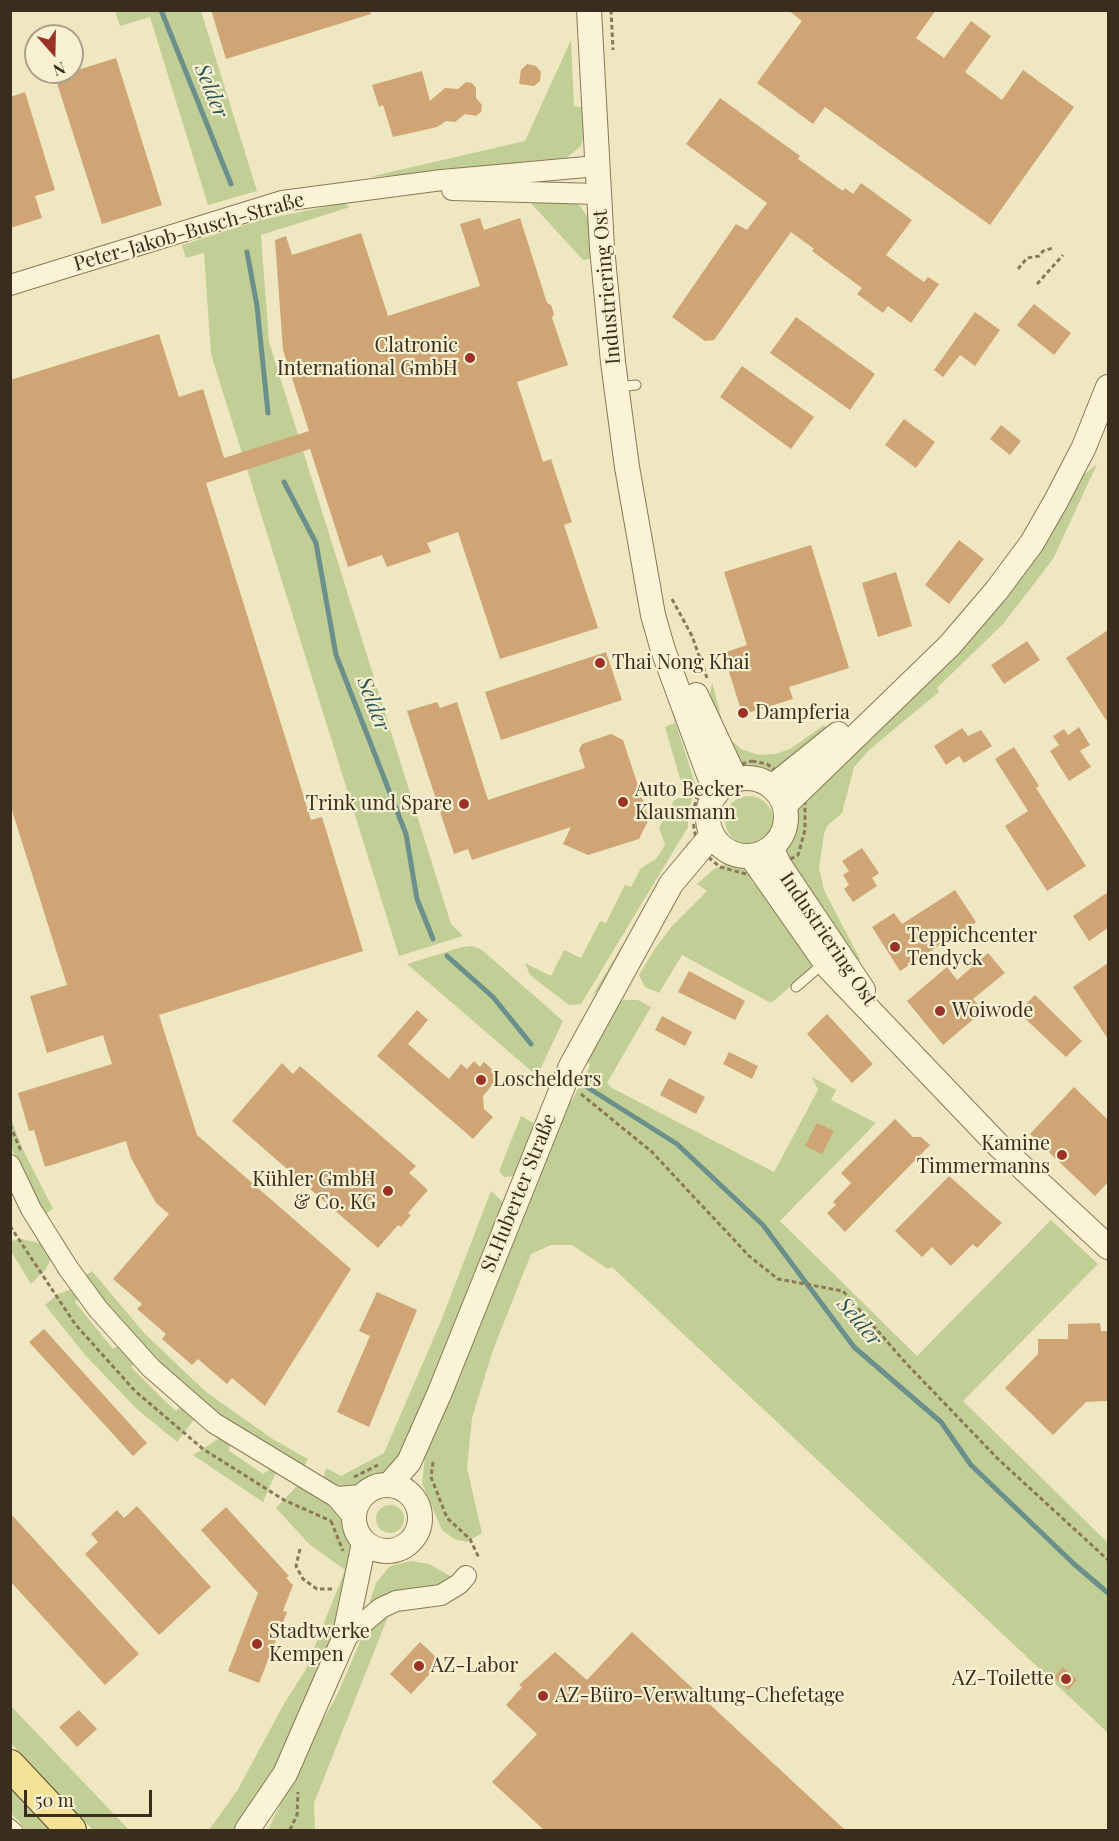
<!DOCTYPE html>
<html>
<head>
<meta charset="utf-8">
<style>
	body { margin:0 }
	#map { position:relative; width:1119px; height:1841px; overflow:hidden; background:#efe7c1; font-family:"Playfair Display",serif }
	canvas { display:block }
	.frame { position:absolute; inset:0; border:12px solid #392d1d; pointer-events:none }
	.north { position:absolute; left:24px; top:24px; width:60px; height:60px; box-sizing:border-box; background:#f7f0d1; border:2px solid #aba289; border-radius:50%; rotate:160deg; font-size:16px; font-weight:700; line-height:24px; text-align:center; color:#392d1d }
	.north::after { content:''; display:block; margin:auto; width:21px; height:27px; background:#9b3226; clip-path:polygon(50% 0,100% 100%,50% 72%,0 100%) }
	.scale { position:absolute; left:24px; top:1790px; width:128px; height:27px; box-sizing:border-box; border:3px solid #392d1d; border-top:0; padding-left:8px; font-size:18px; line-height:21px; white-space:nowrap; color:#392d1d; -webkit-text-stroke:4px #f7f0d1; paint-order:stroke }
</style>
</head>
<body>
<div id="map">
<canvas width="1119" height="1841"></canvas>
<div class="frame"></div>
<div class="north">N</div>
<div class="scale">50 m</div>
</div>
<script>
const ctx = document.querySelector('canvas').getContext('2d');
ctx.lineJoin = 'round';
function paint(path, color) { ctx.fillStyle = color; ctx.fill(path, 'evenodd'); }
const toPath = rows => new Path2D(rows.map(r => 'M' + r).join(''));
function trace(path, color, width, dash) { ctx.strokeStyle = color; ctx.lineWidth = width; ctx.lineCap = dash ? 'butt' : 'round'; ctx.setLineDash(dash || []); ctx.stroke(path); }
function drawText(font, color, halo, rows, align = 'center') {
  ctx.font = font + ' "Playfair Display",serif'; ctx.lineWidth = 4.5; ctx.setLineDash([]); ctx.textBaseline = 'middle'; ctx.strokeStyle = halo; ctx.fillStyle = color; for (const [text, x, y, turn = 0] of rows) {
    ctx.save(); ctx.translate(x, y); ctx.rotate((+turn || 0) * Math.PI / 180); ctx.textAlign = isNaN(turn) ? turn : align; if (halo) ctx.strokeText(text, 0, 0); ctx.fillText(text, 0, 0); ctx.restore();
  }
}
paint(toPath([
	[115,11,201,11,257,191,208,205,150,17,120,26],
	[571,40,574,106,585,108,585,131,581,146,565,159,553,165,369,177,525,141],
	[558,200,573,200,581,207,591,223,593,258,583,260,530,202],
	[344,203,350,207,261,235,269,342,451,924,463,936,399,956,211,354,204,253,186,258,182,245,260,220],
	[1097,464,1053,559,1003,624,937,688,939,692,869,750,854,767,842,813,827,826,824,834,819,868,824,890,861,961,847,953,791,873,786,852,793,826,793,810,846,756,1076,481],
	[712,682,726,736,741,749,759,755,775,754,790,749,824,725,830,732,768,777,748,773,740,769,708,711],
	[671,709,696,786,688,812,688,827,581,1004,569,1005,530,975,525,963,551,976,564,950,581,958,600,921,606,923,625,885,631,887,641,868,656,859,662,850,665,844,659,828,674,800,685,796,665,727,675,723],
	'725 820a24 24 0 1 1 48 0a24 24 0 1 1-48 0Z',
	[692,841,598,990,592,996,656,889,688,842],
	[730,862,748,865,758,878,752,882,764,892,812,959,811,969,771,1003,682,955,659,993,645,987,639,975,654,950,672,926,707,891,697,884,714,869],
	[473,946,482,950,563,1021,537,1076,407,964,462,947],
	[624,1000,638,1000,651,1007,607,1083,612,1088,774,1172,818,1090,812,1077,836,1090,831,1100,876,1123,780,1221,917,1356,1051,1220,1098,1264,963,1401,1108,1543,1108,1733,612,1267,608,1269,572,1245,551,1245,531,1254,493,1350,472,1418,467,1468,482,1533,467,1542,454,1539,442,1530,422,1483,425,1456,567,1099,571,1102,590,1066,584,1055,611,1003],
	[10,1116,22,1148,53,1209,44,1215,11,1147],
	[521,1116,535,1124,515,1176,504,1177,499,1171],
	[491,1191,503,1202,505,1207,405,1459,389,1474,363,1484,336,1486,323,1480,326,1468,341,1476,384,1453,441,1321],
	[22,1239,43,1244,52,1258,45,1270,31,1284,11,1251,11,1241],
	[92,1271,145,1334,206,1392,274,1440,308,1459,302,1469,259,1444,208,1407,159,1364,118,1321,83,1277],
	[72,1289,79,1298,75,1302,113,1349,119,1345,135,1362,131,1367,163,1399,176,1411,181,1406,195,1418,177,1442,137,1409,86,1356,45,1305,58,1294],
	[221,1437,231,1444,228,1450,263,1474,270,1469,276,1472,263,1502,193,1455],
	[298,1485,323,1498,339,1514,357,1559,322,1674,268,1783,237,1830,209,1830,237,1791,285,1702,305,1671,345,1570,309,1544,276,1508],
	'376 1519a14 14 0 1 1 28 0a14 14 0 1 1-28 0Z',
	[411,1561,429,1564,452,1577,441,1586,367,1610,376,1583,390,1566],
	[391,1609,314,1803,315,1830,268,1830,303,1756,338,1693,365,1630],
	[11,1706,129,1830,92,1829,11,1743],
	[10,1782,54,1830,26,1830,11,1813]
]), '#c1ce95');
trace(toPath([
	[161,10,231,184],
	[247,252,257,306,268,413],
	[284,482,316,543,336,655,406,834,417,899,433,939],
	[447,956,493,997,531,1044],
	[579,1082,677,1144,763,1225,854,1347,941,1422,971,1465,1074,1564,1108,1593]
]), '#6b908b', 5);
paint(toPath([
	[211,10,370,10,371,14,226,59],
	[788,10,936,10,916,38,944,58,971,21,991,36,965,72,1002,100,1023,70,1074,107,990,225,825,107,813,124,757,83,802,21],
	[116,58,162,205,102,224,55,77],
	[527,64,536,66,541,72,540,81,534,86,519,84,521,70],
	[422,71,430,101,445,88,458,89,466,82,472,83,476,88,476,98,482,105,481,112,476,116,465,114,455,122,446,121,437,127,393,137,383,105,379,107,372,85],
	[25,92,55,190,35,196,42,218,10,228,10,97],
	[720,98,800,156,798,159,843,191,845,188,853,194,861,183,912,220,886,255,924,282,928,277,939,284,911,323,888,306,883,313,857,294,862,288,812,251,814,249,791,232,714,340,705,341,672,317,736,224,747,230,767,203,686,144],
	[480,218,484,230,520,218,547,303,551,305,554,314,552,318,568,365,517,382,543,462,551,459,572,522,564,525,598,628,500,659,458,532,427,543,431,552,387,567,382,555,348,567,310,449,206,483,311,820,322,817,363,951,159,1015,197,1135,351,1269,265,1406,232,1378,227,1384,198,1359,192,1365,162,1339,166,1334,137,1309,142,1304,113,1279,169,1214,156,1203,131,1158,126,1141,45,1167,34,1130,29,1131,18,1093,112,1064,103,1035,47,1053,30,996,67,985,10,804,10,380,159,334,179,397,203,389,224,458,309,431,283,350,275,240,286,236,292,255,361,233,388,316,480,286,460,224],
	[1034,304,1071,333,1054,355,1017,325],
	[975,312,1000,330,975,366,960,355,943,377,934,370],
	[796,317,875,374,850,410,770,353],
	[742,366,814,417,791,449,720,397],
	[904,419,935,442,916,468,885,445],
	[1001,425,1021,441,1010,455,990,439],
	[959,540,984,559,949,604,925,585],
	[811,545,849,668,789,687,793,699,748,713,741,710,723,653,747,645,724,572],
	[896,572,912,626,878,637,862,583],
	[1108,630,1108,723,1066,658],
	[1027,641,1040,660,1004,684,991,665],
	[606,652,622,700,501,740,485,692],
	[437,702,440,708,457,702,488,800,585,768,579,750,582,744,611,734,623,740,649,819,639,839,588,855,563,844,571,827,472,860,468,849,454,854,407,711],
	[1079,727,1090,745,1080,751,1091,767,1069,781,1050,751,1059,745,1053,736,1064,729,1068,735],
	[962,728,968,736,981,730,992,746,964,763,959,756,946,765,934,746],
	[1014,747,1039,786,1036,788,1086,866,1047,891,1005,826,1028,811,995,759],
	[862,848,879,873,872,878,877,886,853,902,844,889,849,885,843,875,849,871,842,861],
	[955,890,976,922,900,971,872,927,894,913,902,924],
	[1108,892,1108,928,1089,941,1073,916],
	[988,953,1005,973,973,999,983,1011,943,1045,907,1001,947,967,957,980],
	[1108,963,1108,1039,1073,987],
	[689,971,745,1001,735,1020,678,992],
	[1035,995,1082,1041,1066,1057,1018,1012],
	[417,1010,428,1020,408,1044,449,1079,461,1064,467,1069,474,1061,480,1067,484,1062,500,1076,483,1096,484,1109,493,1117,473,1139,377,1056],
	[827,1014,873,1064,852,1083,807,1034],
	[662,1016,692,1032,685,1046,655,1030],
	[729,1052,758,1066,752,1079,723,1064],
	[282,1063,293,1074,300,1066,416,1166,409,1173,428,1190,408,1213,411,1215,401,1227,398,1225,378,1248,232,1121],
	[669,1078,705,1097,696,1114,660,1095],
	[1074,1087,1108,1120,1108,1182,1095,1196,1030,1134],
	[895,1119,913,1137,921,1137,930,1145,845,1232,827,1213,836,1205,833,1202,851,1183,841,1173],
	[817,1123,834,1131,822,1154,805,1146],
	[949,1176,1002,1223,977,1248,973,1244,951,1266,932,1247,922,1257,895,1231],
	[377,1292,417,1310,369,1427,337,1412,370,1336,359,1331],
	[1100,1323,1101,1331,1108,1331,1108,1401,1086,1402,1053,1435,1005,1388,1038,1354,1038,1339,1068,1339,1068,1324],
	[44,1329,147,1443,133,1456,29,1342],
	[137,1506,211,1587,159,1635,85,1554,98,1542,91,1534,117,1510,124,1518],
	[226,1507,289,1576,286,1578,293,1585,283,1611,287,1612,259,1683,228,1671,258,1593,201,1530],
	[10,1513,139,1654,105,1685,10,1581],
	[632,1632,845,1830,544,1830,492,1782,537,1734,506,1705,522,1687,519,1685,555,1652,587,1680],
	[420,1642,441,1662,411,1694,390,1674],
	[1063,1667,1077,1680,1068,1690,1054,1677],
	[79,1710,97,1729,77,1747,59,1727]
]), '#cfa576');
const service = toPath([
	[618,387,636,385],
	[796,987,825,962],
	[10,1823,18,1830]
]);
const minor = toPath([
	[452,190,598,194],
	[10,285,282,201,442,180,597,166],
	[10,1165,31,1209,68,1268,98,1309,151,1368,214,1423,336,1497,353,1517],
	[336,1497,362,1495],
	[344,1639,381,1608,396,1601,441,1595,459,1584,466,1576]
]);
const tertiary = toPath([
	[589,10,602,248,613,362,627,467,653,615,663,650,716,794],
	[696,695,736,780],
	'708 817a39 39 0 1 1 78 0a39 39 0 1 1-78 0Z',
	[772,787,838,734],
	[785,805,950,645,997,590,1032,543,1056,501,1084,447,1108,387],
	[771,848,780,866,863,990],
	[751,856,830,969,998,1145,1108,1247],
	'354 1518a33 33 0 1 1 66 0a33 33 0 1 1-66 0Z',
	[389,1485,409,1462,440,1392,571,1066,671,884,712,835],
	[247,1830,285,1774,344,1639,364,1543]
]);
const primary = toPath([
	[10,1765,71,1830]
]);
trace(service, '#8a7858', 11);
trace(minor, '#8a7858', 22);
trace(tertiary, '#8a7858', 26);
trace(primary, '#57452c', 32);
trace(toPath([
	[611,10,613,50],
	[1018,269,1027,258,1039,256,1043,251,1053,248],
	[1037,284,1063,255],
	[672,599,692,636,707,678],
	[752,761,767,764,787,779,805,803,805,830,798,855,762,874,750,875,720,867,707,856,696,839,692,816,697,797,712,777,728,768,752,761],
	[581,1094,652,1152,749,1256,778,1279,843,1291,904,1361,998,1459,1108,1560],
	[10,1125,21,1151],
	[10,1226,75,1324,135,1391,203,1449,284,1500,331,1521],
	[433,1462,431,1477,447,1518,470,1539,479,1558],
	[354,1477,378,1465],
	[331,1521,343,1551],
	[300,1549,296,1566,303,1579,317,1589,335,1589],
	[290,1830,297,1815,298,1792]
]), '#8a7858', 3, [4.5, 3]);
trace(service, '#faf3d5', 9);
trace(minor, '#faf3d5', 20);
trace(tertiary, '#faf3d5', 24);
trace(primary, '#f4e297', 30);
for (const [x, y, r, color] of [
	[470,358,6,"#9b3226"],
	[600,663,6,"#9b3226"],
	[743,713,6,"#9b3226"],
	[623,802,6,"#9b3226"],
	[464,804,6,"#9b3226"],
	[895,947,6,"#9b3226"],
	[940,1011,6,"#9b3226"],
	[481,1080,6,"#9b3226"],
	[1062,1155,6,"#9b3226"],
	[388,1191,6,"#9b3226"],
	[257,1644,6,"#9b3226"],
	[419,1666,6,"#9b3226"],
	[1066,1679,6,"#9b3226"],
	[543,1696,6,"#9b3226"]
]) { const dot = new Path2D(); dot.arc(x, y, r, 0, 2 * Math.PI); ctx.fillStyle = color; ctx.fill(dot); trace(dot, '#f7f0d1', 2); }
drawText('20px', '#392d1d', '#f7f0d1', [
	["Peter-Jakob-Busch-Straße",189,232,-16],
	["Industriering Ost",607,287,-95],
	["Industriering Ost",828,939,56],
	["St.Huberter Straße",519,1193,-68]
]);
drawText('20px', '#392d1d', '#f7f0d1', [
	["Clatronic",458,346,"right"],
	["International GmbH",458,369,"right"],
	["Thai Nong Khai",612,663],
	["Dampferia",755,713],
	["Auto Becker",635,790],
	["Klausmann",635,813],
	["Trink und Spare",452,804,"right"],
	["Teppichcenter",907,936],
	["Tendyck",907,959],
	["Woiwode",952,1011],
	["Loschelders",493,1080],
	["Kamine",1050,1144,"right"],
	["Timmermanns",1050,1167,"right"],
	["Kühler GmbH",376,1180,"right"],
	["& Co. KG",376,1203,"right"],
	["Stadtwerke",269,1632],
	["Kempen",269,1655],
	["AZ-Labor",431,1666],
	["AZ-Toilette",1054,1679,"right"],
	["AZ-Büro-Verwaltung-Chefetage",555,1696]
], 'left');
drawText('italic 21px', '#2b5759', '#f7f0d1', [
	["Selder",211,91,68],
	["Selder",373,704,69],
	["Selder",859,1322,50]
]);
</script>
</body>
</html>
